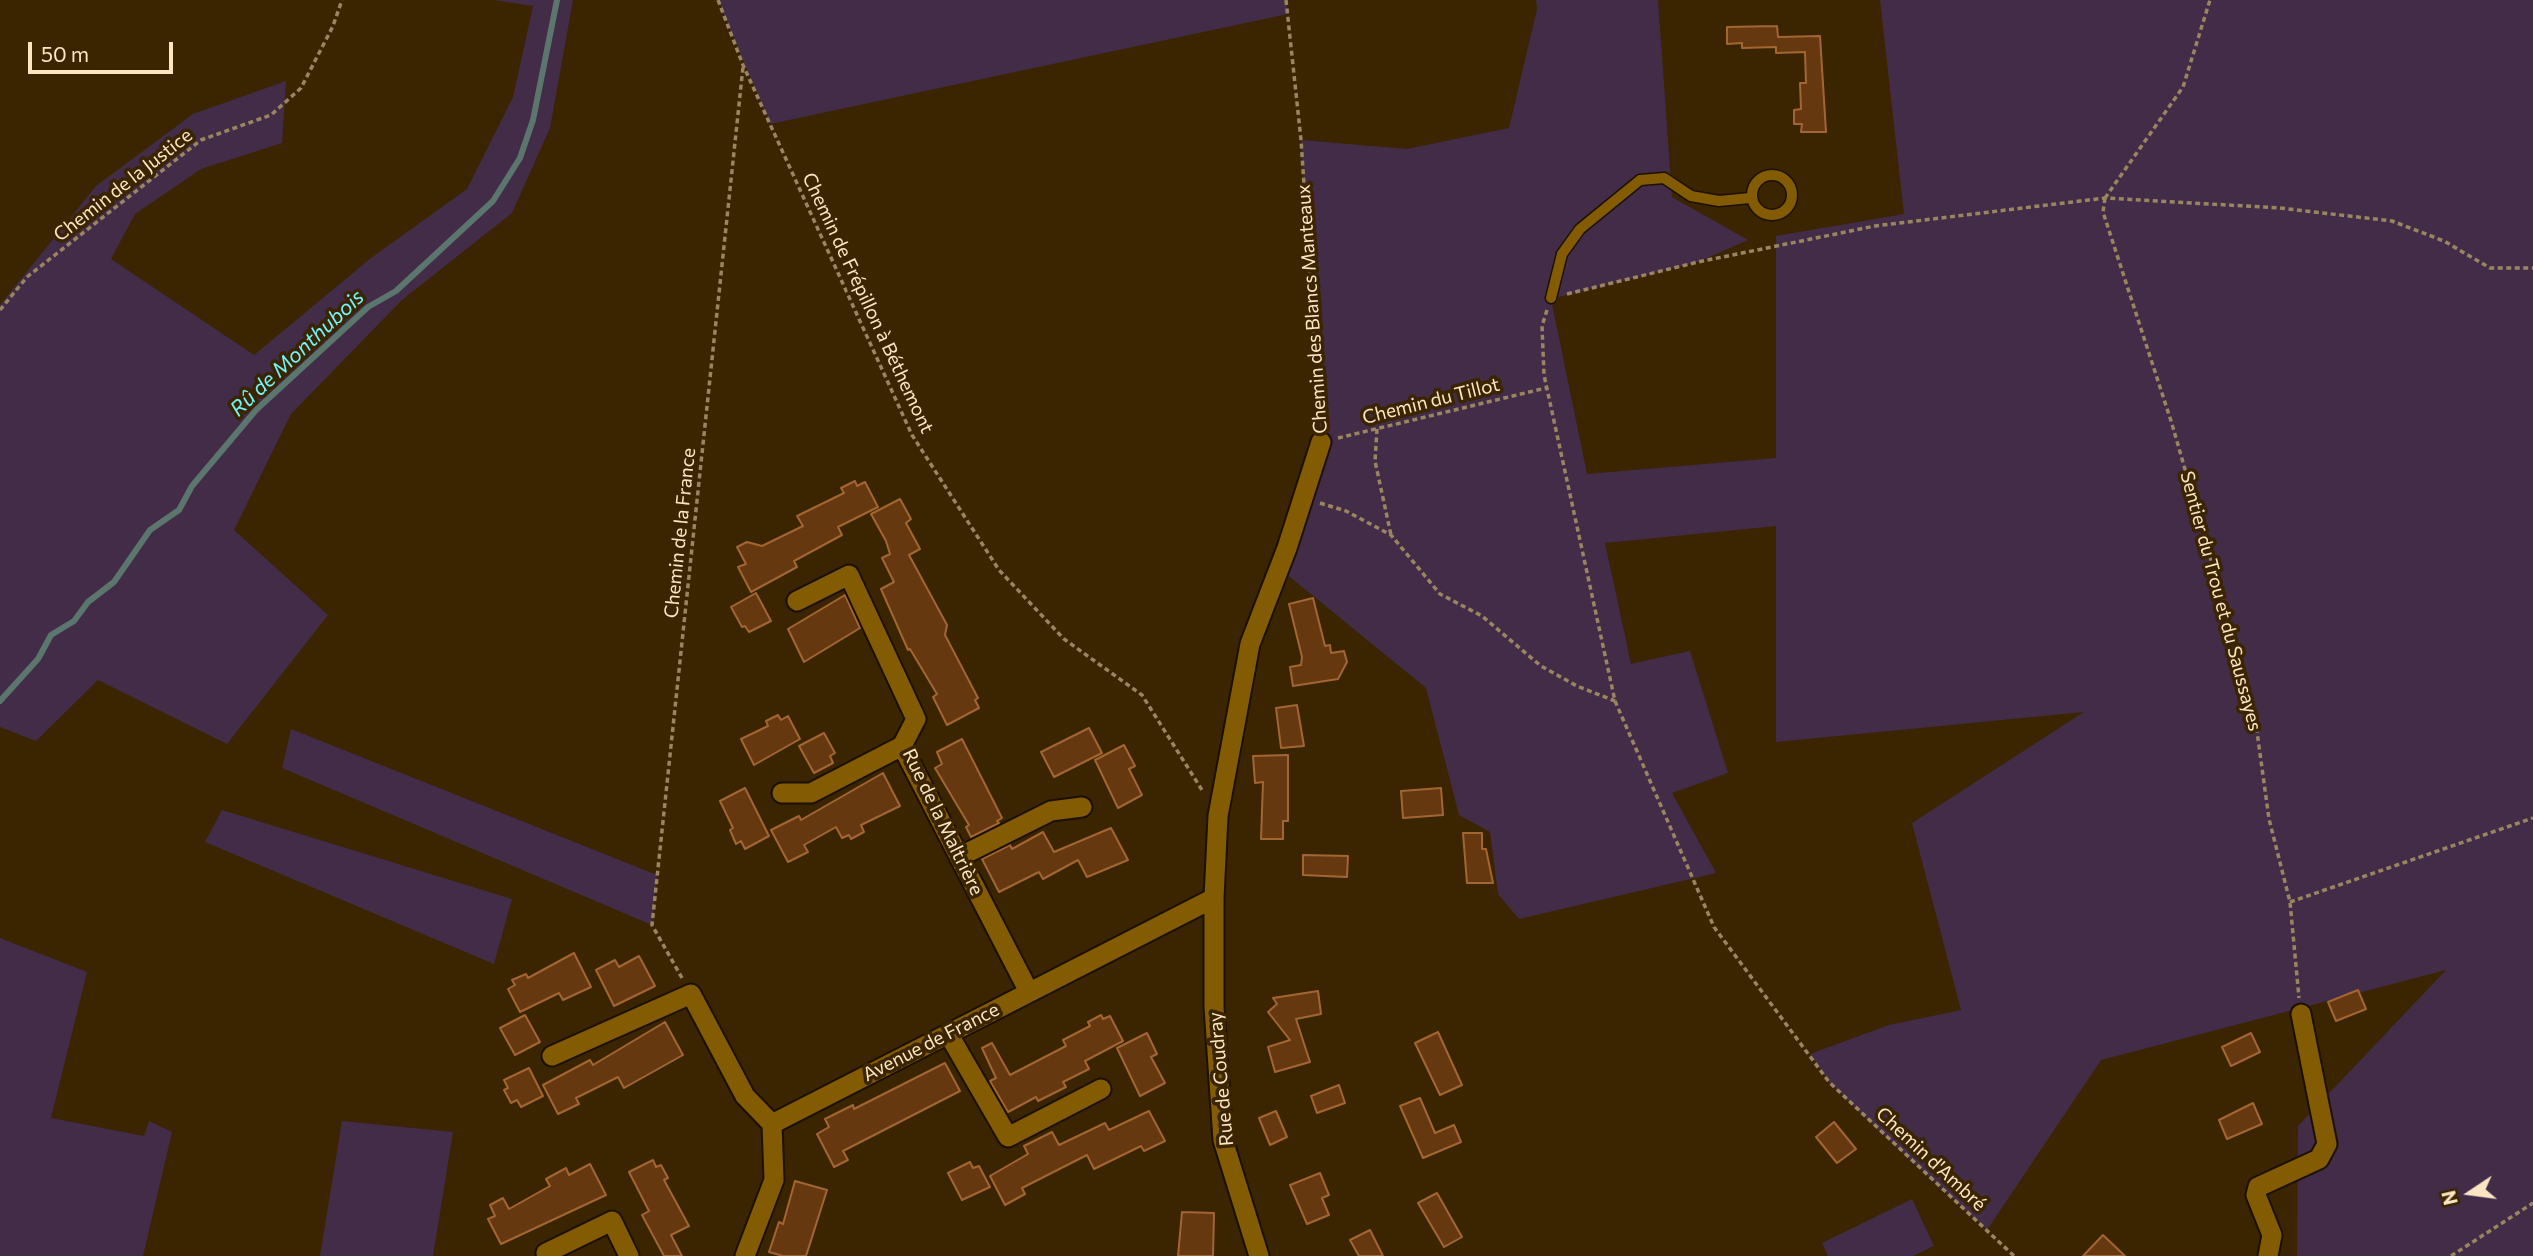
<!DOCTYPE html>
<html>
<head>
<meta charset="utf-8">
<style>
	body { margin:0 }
	#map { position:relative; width:2533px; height:1256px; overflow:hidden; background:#3a2500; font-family:Commissioner,sans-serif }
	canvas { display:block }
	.north { position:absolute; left:2435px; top:1158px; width:70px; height:70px; -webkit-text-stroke:5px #3a2500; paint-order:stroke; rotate:257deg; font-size:19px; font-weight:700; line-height:28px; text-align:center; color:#fbe5c2 }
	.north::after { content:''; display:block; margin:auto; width:24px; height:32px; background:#fbe5c2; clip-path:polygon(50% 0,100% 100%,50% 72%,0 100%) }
	.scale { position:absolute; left:28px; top:42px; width:145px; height:32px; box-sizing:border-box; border:4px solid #fbe5c2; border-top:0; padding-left:9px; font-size:21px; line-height:24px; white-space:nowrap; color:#fbe5c2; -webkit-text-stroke:5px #3a2500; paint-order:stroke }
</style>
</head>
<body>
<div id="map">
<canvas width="2533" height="1256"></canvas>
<div class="north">N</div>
<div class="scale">50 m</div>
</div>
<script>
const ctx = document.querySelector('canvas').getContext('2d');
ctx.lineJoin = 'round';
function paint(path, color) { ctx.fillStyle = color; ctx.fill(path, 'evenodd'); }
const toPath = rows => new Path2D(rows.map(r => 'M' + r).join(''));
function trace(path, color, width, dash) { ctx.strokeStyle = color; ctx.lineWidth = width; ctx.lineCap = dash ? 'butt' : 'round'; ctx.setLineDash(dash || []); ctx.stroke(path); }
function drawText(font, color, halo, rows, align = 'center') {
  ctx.font = font + ' Commissioner,sans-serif'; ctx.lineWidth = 7; ctx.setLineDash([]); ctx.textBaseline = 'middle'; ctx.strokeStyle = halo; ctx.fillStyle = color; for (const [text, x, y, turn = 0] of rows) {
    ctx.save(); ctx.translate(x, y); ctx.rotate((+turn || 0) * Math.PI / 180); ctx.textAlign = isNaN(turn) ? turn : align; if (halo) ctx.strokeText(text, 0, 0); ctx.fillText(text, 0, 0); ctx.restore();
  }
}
paint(toPath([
	[494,0,573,0,550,128,512,213,402,300,291,414,234,530,328,615,227,744,98,680,36,741,0,727,0,305,96,186,193,114,286,81,282,143,201,169,135,214,111,259,254,355,371,258,467,189,513,97,533,6],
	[718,0,1286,0,1288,14,770,124],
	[1536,0,1658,0,1672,197,1748,240,1698,262,1551,299,1587,474,1776,458,1776,236,1904,214,1880,0,2533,0,2533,1256,2297,1256,2298,1126,2446,970,2101,1060,1987,1230,1880,1132,1829,1082,1810,1054,1889,1025,1961,1010,1912,823,2084,712,1776,742,1776,526,1605,543,1631,664,1690,651,1728,773,1672,793,1716,873,1519,919,1498,894,1490,832,1459,815,1426,688,1279,568,1321,442,1301,140,1407,149,1509,128,1537,9],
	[291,729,657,875,652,925,282,768],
	[222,810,512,899,494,964,205,842],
	[0,938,87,972,51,1118,144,1136,149,1121,172,1132,143,1256,0,1256],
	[342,1121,453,1132,433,1256,320,1256],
	[1912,1199,1934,1246,1913,1256,1828,1256,1822,1243]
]), '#422c48');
trace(toPath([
	[0,701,38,659,51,635,74,621,88,602,114,582,150,530,179,510,192,486,256,410,368,307,396,291,493,201,520,158,533,120,557,0]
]), '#5b766d', 6);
const building = toPath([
	[1777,26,1778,37,1820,36,1826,132,1801,132,1802,124,1794,124,1794,110,1801,109,1800,83,1806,83,1805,52,1776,53,1776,47,1742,48,1742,43,1727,44,1727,27,1777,26],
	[855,481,857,486,865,482,878,507,838,527,842,535,794,561,797,567,751,592,738,567,746,564,737,547,747,542,762,546,803,526,797,516,844,493,841,488,855,481],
	[900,499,911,519,906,523,920,549,909,555,947,625,945,635,978,698,975,700,979,708,947,725,933,697,937,694,910,649,908,650,881,589,894,582,882,558,890,554,886,541,871,514,900,499],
	[756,593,771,621,749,632,745,626,742,627,731,607,756,593],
	[845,595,860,628,804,662,788,629,845,595],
	[1313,598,1325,646,1330,645,1331,653,1344,651,1347,662,1338,679,1293,686,1290,667,1301,665,1302,657,1289,604,1313,598],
	[1297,705,1304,746,1281,748,1276,708,1297,705],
	[778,715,781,720,788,716,800,739,754,765,741,739,768,726,766,721,778,715],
	[1089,728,1102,753,1054,777,1041,752,1089,728],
	[824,733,835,753,830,756,833,763,814,773,799,746,824,733],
	[962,739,1002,818,997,821,999,823,971,837,966,827,969,825,935,768,942,764,937,752,962,739],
	[1124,745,1135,766,1129,769,1142,795,1118,808,1095,760,1124,745],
	[1288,755,1288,821,1283,821,1283,839,1261,839,1263,782,1255,783,1253,756,1288,755],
	[883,773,900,806,861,825,864,832,851,839,849,835,842,838,836,827,804,845,808,852,788,862,771,830,799,816,801,820,883,773],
	[745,788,769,836,745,849,741,841,736,844,730,830,733,828,720,801,745,788],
	[1441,788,1443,815,1403,818,1401,791,1441,788],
	[1111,828,1128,860,1087,877,1078,860,1043,879,1039,872,999,892,982,859,1010,845,1012,849,1043,832,1054,852,1111,828],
	[1463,833,1482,833,1482,849,1486,849,1493,883,1467,883,1463,833],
	[1303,855,1348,856,1347,877,1303,875,1303,855],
	[574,953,591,987,563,1000,559,993,520,1012,508,989,515,985,512,980,526,974,528,978,574,953],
	[639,956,655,986,614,1006,596,970,615,960,619,967,639,956],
	[2358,990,2366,1009,2336,1021,2328,1002,2358,990],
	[1318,991,1321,1014,1296,1019,1310,1062,1275,1072,1268,1047,1290,1040,1268,1012,1277,1004,1273,998,1318,991],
	[525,1015,540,1042,515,1055,500,1028,525,1015],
	[1101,1015,1103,1019,1110,1016,1123,1041,1085,1061,1089,1069,1063,1082,1066,1087,1038,1101,1036,1097,1008,1112,990,1081,996,1078,982,1048,992,1043,1010,1075,1066,1046,1063,1040,1090,1026,1088,1022,1101,1015],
	[665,1022,683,1055,624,1088,618,1077,576,1098,579,1104,558,1114,543,1085,590,1060,593,1065,665,1022],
	[1438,1032,1462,1085,1440,1095,1415,1043,1438,1032],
	[1147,1033,1157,1054,1151,1057,1165,1083,1140,1096,1117,1048,1147,1033],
	[2251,1033,2260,1052,2231,1066,2222,1047,2251,1033],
	[945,1063,960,1091,843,1151,848,1160,834,1167,817,1134,829,1127,825,1119,853,1105,854,1109,945,1063],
	[529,1068,543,1096,521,1107,517,1100,511,1103,504,1090,508,1088,504,1080,529,1068],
	[1339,1085,1345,1103,1317,1113,1311,1096,1339,1085],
	[1420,1098,1435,1133,1454,1125,1461,1142,1423,1158,1400,1106,1420,1098],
	[2253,1103,2262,1124,2227,1139,2219,1120,2253,1103],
	[1149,1111,1165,1141,1144,1151,1141,1146,1094,1169,1087,1155,1022,1188,1025,1194,1005,1205,990,1176,1028,1154,1024,1146,1052,1132,1059,1145,1105,1123,1109,1130,1149,1111],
	[1276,1111,1287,1137,1270,1145,1259,1118,1276,1111],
	[1834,1122,1856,1149,1837,1163,1816,1137,1834,1122],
	[653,1160,656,1167,661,1165,668,1178,664,1180,689,1226,671,1235,682,1256,664,1256,642,1215,649,1211,629,1172,653,1160],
	[970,1162,973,1168,979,1166,990,1187,962,1200,948,1173,970,1162],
	[590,1164,606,1195,501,1244,488,1219,495,1216,490,1205,503,1198,509,1209,550,1186,546,1179,566,1168,569,1175,590,1164],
	[1320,1173,1329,1195,1322,1198,1329,1215,1307,1224,1290,1185,1320,1173],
	[795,1181,827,1190,806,1256,783,1256,769,1252,779,1222,783,1224,795,1181],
	[1437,1193,1462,1237,1444,1247,1418,1203,1437,1193],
	[1182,1212,1214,1213,1213,1256,1178,1256,1182,1212],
	[1370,1230,1383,1256,1359,1256,1350,1240,1370,1230],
	[2103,1235,2125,1256,2083,1256,2103,1235]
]);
paint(building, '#65380f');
trace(building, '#a36633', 2);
const lane = toPath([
	'1752 195a20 20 0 1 1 40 0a20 20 0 1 1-40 0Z',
	[1551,298,1562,254,1580,229,1640,180,1664,178,1691,196,1719,201,1750,198]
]);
const street = toPath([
	[797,601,849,575,916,719,902,746,1029,992],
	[782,793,811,793,902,746],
	[959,857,1051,811,1082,807],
	[949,1035,1008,1137,1101,1089],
	[552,1056,691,994,745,1096,772,1124],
	[546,1253,612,1221,629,1256],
	[745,1256,774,1180,772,1124,1214,898],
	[1259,1256,1223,1140,1214,1007,1214,898,1218,816,1250,644,1287,548,1321,442],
	[2268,1256,2272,1235,2256,1195,2258,1187,2319,1159,2327,1144,2301,1014]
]);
trace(lane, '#1c1000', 13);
trace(street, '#1c1000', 23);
trace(toPath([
	[718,0,743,65,912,435,999,570,1064,639,1142,695,1202,790],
	[1286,0,1301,140,1320,423],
	[2105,198,2103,212,2172,424,2254,710,2269,819,2290,902,2299,998],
	[2105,198,2183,87,2210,0],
	[1567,294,1698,262,1875,226,2105,198,2280,208,2392,221,2444,241,2490,268,2533,268],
	[0,310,27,277,201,140,271,115,301,88,333,26,342,0],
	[1547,310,1542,326,1544,375,1615,701,1714,927,1829,1082,2014,1256],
	[1377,429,1375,461,1391,535],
	[1338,438,1546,388],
	[1320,503,1346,511,1391,535,1440,594,1482,616,1541,666,1577,686,1615,701],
	[2290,902,2533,818],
	[682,978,652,925,743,67],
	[2451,1256,2533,1203]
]), '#9b8561', 3.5, [5, 3.5]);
trace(lane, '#835b03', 10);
trace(street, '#835b03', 19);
drawText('19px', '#fbe5c2', '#3a2500', [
	["Chemin de la Justice",123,185,-38],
	["Chemin de Frépillon à Béthemont",868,303,65],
	["Chemin des Blancs Manteaux",1312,309,-94],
	["Chemin du Tillot",1431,401,-14],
	["Chemin de la France",680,533,-84],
	["Sentier du Trou et du Saussayes",2221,601,75],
	["Rue de la Maltrière",943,822,64],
	["Avenue de France",931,1042,-27],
	["Rue de Coudray",1221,1079,-95],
	["Chemin d'Ambré",1931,1159,43]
]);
drawText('italic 21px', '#73f5f9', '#3a2500', [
	["Rû de Monthubois",297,353,-43]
]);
</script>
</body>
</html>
